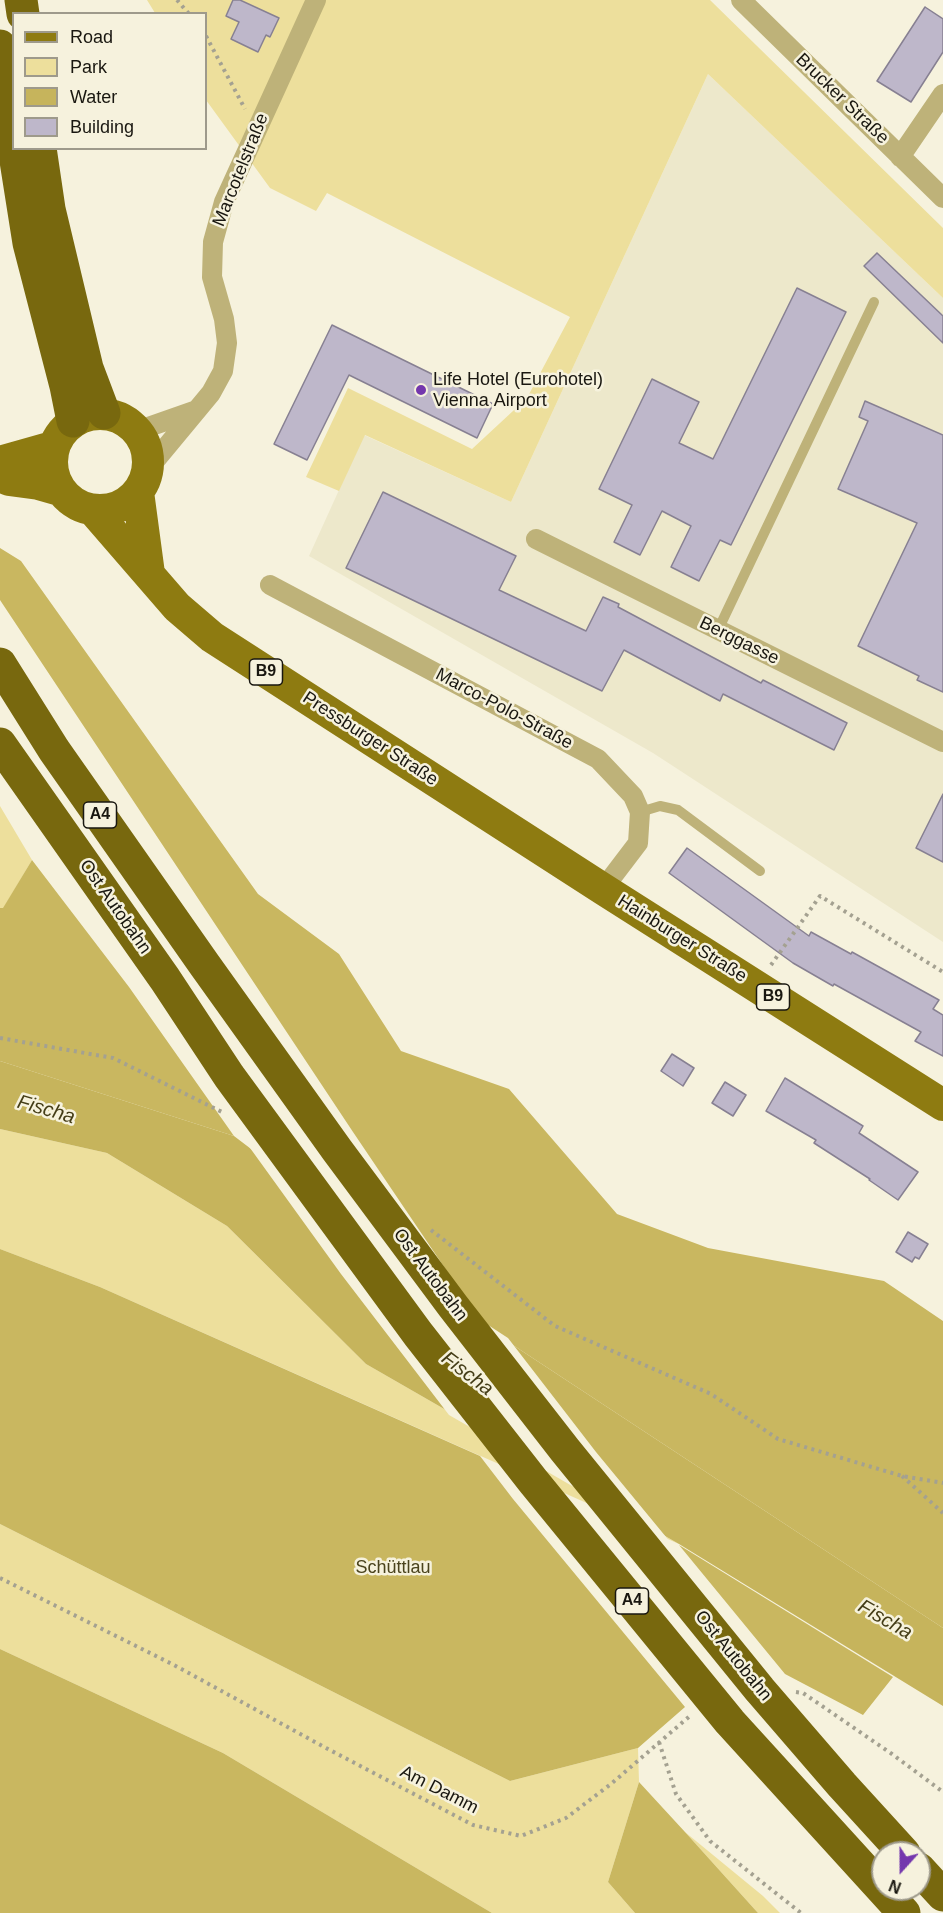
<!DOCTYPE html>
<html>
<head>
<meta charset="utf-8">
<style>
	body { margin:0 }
	#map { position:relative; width:943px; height:1913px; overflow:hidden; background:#f6f2dd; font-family:Helvetica,sans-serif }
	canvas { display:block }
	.legend { position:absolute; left:12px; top:12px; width:195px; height:138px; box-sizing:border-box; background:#f6f2dd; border:2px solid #9e9a8b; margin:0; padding:8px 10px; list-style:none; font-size:18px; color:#191710 }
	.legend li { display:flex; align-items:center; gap:12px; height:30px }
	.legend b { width:30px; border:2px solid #9e9a8b }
	.north { position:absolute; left:871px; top:1841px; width:60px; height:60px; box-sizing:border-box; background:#f6f2dd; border:2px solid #9e9a8b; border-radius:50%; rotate:201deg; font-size:16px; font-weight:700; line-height:24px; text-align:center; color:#191710 }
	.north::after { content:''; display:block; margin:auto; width:21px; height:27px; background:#7437ad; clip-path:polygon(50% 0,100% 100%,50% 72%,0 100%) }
</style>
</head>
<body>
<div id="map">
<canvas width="943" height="1913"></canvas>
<ul class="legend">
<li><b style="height:8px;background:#8e7b11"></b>Road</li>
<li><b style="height:16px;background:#eddf9c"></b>Park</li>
<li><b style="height:16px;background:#c6b45c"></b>Water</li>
<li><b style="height:16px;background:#beb7ca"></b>Building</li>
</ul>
<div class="north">N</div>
</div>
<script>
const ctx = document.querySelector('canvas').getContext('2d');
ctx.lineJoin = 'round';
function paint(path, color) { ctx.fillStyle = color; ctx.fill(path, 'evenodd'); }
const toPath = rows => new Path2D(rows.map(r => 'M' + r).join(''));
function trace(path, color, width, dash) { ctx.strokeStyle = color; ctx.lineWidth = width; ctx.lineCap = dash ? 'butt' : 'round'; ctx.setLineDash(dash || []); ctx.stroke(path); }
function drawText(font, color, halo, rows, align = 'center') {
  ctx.font = font + ' Helvetica,sans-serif'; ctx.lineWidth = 5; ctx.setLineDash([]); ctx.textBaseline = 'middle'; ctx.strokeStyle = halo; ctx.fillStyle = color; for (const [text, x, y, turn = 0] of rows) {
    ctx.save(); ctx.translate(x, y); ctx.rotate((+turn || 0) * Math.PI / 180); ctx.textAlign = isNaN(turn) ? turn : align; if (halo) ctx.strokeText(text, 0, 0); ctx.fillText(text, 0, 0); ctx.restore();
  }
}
paint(toPath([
	[708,74,943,298,943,942,653,753,309,556,364,435,511,502]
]), '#ede8cb');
paint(toPath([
	[147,0,710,0,943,228,943,298,708,74,511,502,365,435,339,491,306,477,348,388,472,449,527,398,570,317,327,193,316,211,270,188,206,100,206,14,155,13],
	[0,806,32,860,3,909,0,908],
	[0,1129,107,1153,227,1226,366,1364,679,1544,100,1287,0,1249],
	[0,1524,510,1781,638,1748,639,1782,608,1882,635,1913,492,1913,223,1753,0,1649],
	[685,1832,763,1896,780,1913,758,1913]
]), '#eddf9c');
paint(toPath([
	[0,548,21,561,258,894,339,954,401,1051,509,1089,617,1214,708,1248,884,1281,943,1321,943,1628,484,1326,353,1132,0,600],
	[32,860,129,987,234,1136,0,1061,0,908,3,908],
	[0,1249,100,1287,480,1456,513,1499,685,1707,638,1748,510,1781,0,1524],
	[679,1545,893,1677,863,1715,785,1674],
	[0,1649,223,1753,492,1913,0,1913],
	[639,1782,685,1832,758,1913,635,1913,608,1882]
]), '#c9b760');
paint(toPath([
	[0,1061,234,1136,484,1326,943,1628,943,1706,679,1544,366,1364,227,1226,107,1153,0,1129]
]), '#c6b45c');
paint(toPath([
	[245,1141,485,1323,508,1338,596,1452,671,1543,449,1415,341,1274]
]), '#f6f2dd');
const building = toPath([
	[233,0,240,0,279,18,270,37,266,35,258,52,231,39,239,22,226,16,233,0],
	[925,7,943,19,943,52,911,102,877,81,925,7],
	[877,253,943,316,943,343,864,266,877,253],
	[797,288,846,312,731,545,720,540,699,581,671,567,691,526,662,511,640,555,614,542,632,505,599,489,652,379,699,402,679,443,713,459,797,288],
	[332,325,493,404,477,438,349,375,307,460,274,444,332,325],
	[865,401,943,435,943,692,917,680,919,676,858,646,917,523,838,489,868,421,859,417,865,401],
	[383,492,516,556,499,590,586,631,603,597,619,604,618,607,761,683,763,680,847,723,834,750,723,694,720,701,624,650,602,691,346,568,383,492],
	[943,794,943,862,916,848,943,794],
	[687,848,809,936,811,932,851,954,852,952,939,1000,933,1009,943,1015,943,1056,915,1041,921,1032,834,984,833,986,793,963,669,873,687,848],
	[672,1054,694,1068,683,1086,661,1071,672,1054],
	[785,1078,863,1126,859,1133,918,1172,898,1200,869,1180,870,1179,814,1143,816,1140,766,1111,785,1078],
	[725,1082,746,1095,733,1116,712,1103,725,1082],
	[908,1232,928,1244,919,1259,915,1257,912,1262,896,1252,908,1232]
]);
paint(building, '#beb7ca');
trace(building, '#878092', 1.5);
trace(toPath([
	[177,0,189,14],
	[206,36,245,109],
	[771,965,820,896,943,972],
	[0,1038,113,1058,222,1112],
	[431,1230,555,1326,711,1394,778,1439,902,1476,943,1483],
	[902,1476,943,1513],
	[0,1578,174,1665,326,1748,473,1825,521,1836,566,1818,611,1784,691,1715],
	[796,1692,803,1693,892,1754,943,1792],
	[659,1742,676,1794,710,1841,801,1913]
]), '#a4a191', 4, [3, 4.5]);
trace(toPath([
	[718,630,874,302],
	[640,812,660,806,678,810,760,871]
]), '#beb279', 10);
trace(toPath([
	[741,0,943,198],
	[900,157,943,94],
	[137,431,194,411],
	[148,469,211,393,223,371,227,343,224,319,212,277,213,242,224,202,316,0],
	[536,539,943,742],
	[270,585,598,759,633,796,640,812,638,843,603,889]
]), '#beb279', 20);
trace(toPath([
	'52 462a48 48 0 1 1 96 0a48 48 0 1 1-96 0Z',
	[0,462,53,447],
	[0,476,9,480,39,484,60,490],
	[138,492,149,574],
	[93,510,177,607,212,637,603,889,943,1105]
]), '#8e7b11', 32);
trace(toPath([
	[21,0,23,14],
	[0,46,14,145],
	[14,148,29,243,66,386,73,421],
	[40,148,49,209,87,368,104,413],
	[0,664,54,750,204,964,337,1150,453,1306,565,1450,760,1690,842,1785,904,1853],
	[0,744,165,979,229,1076,418,1334,533,1481,730,1722,904,1913],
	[919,1869,943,1895]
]), '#78680e', 33);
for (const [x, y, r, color] of [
	[421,390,6,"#7437ad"]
]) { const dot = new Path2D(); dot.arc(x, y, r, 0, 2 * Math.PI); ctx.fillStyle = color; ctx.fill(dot); trace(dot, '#f6f2dd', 2); }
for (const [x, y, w] of [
	[266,672,33],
	[100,815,33],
	[773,997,33],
	[632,1601,33]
]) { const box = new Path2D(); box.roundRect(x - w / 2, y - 13, w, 26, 4.5); ctx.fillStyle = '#f6f2dd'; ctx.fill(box); trace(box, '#191710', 1.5); }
drawText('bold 16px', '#191710', null, [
	["B9",266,672],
	["A4",100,815],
	["B9",773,997],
	["A4",632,1601]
]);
drawText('18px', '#191710', '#f6f2dd', [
	["Brucker Straße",842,99,44],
	["Marcotelstraße",241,170,-68],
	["Berggasse",739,641,26],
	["Marco-Polo-Straße",504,709,28],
	["Pressburger Straße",370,739,33],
	["Ost Autobahn",115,907,55],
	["Hainburger Straße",682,939,32],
	["Ost Autobahn",430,1275,53],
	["Ost Autobahn",733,1656,51],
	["Am Damm",439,1790,27]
]);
drawText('18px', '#191710', '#f6f2dd', [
	["Life Hotel (Eurohotel)",433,380],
	["Vienna Airport",433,401]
], 'left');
drawText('18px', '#4a431d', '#f6f2dd', [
	["Schüttlau",393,1568]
]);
drawText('italic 20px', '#443d17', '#f6f2dd', [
	["Fischa",46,1110,16],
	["Fischa",467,1374,37],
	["Fischa",885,1620,30]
]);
</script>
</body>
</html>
